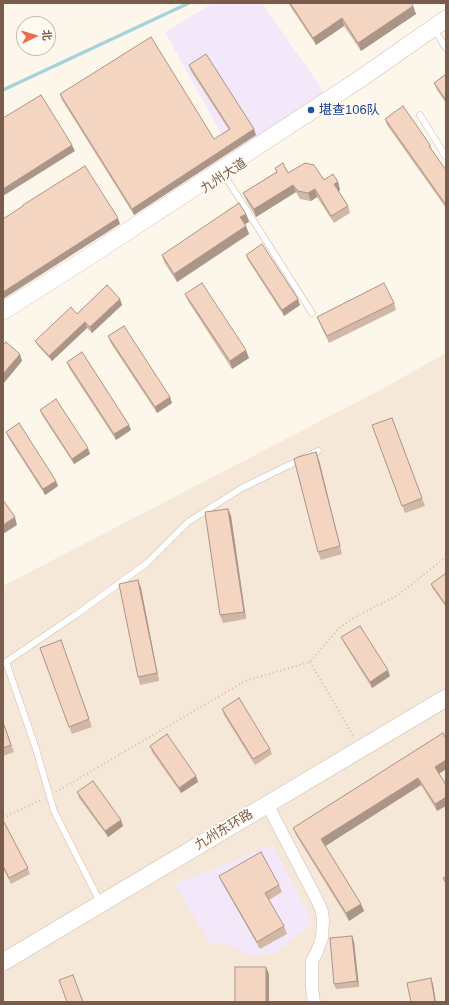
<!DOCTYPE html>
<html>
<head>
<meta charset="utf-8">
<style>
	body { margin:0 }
	#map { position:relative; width:449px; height:1005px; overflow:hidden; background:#fdf6eb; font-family:Arial,"Noto Sans SC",sans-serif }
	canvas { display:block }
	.frame { position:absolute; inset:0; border:4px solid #7a5c4c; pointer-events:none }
	.north { position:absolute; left:16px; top:16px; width:40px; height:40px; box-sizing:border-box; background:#fffaf2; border:1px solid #cabbb0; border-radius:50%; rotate:85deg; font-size:11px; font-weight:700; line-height:16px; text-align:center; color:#7a5c4c }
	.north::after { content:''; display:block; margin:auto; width:14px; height:18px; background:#e96d4f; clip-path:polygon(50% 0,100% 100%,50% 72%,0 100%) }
</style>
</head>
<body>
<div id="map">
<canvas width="449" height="1005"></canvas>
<div class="frame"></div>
<div class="north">北</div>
</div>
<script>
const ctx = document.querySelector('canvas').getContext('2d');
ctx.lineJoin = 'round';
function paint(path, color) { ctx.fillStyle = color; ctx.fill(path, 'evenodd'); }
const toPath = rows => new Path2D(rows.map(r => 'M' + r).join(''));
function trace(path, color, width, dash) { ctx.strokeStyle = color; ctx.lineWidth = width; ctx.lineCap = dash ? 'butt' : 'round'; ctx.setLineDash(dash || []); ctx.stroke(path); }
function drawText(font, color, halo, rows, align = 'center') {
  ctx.font = font + ' Arial,"Noto Sans SC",sans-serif'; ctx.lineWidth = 4; ctx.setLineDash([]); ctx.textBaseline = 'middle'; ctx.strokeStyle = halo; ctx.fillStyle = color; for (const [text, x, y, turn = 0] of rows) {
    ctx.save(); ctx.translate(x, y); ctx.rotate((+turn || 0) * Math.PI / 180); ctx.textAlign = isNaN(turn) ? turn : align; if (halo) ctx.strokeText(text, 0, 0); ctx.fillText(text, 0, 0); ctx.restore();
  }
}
paint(toPath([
	[446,353,446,1002,3,1002,3,586,384,388]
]), '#f5e8d9');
paint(toPath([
	[213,3,262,3,326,95,233,155,165,32],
	[273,845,313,923,276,953,249,956,231,945,210,944,175,884]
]), '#f3e7fa');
trace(toPath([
	[3,90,189,3]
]), '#a4d3da', 3.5);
const lane = toPath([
	[439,37,446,48],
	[420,115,446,157],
	[225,176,312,313],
	[3,662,6,662,77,614,147,563,188,522,242,488,318,451],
	[6,662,36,749,54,811,100,902]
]);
const street = toPath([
	[267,804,319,904,322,912,323,921,322,938,316,954,312,961,312,988,314,1002]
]);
const secondary = toPath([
	[3,311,79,263,357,81,446,19],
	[3,962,446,698]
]);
trace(lane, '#d1beaf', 7);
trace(street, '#d1beaf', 13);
trace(secondary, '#d6c0af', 18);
trace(toPath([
	[310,662,354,737],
	[56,792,245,681,310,662,339,628,355,617,398,595,446,557],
	[3,818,43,799]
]), '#d9b8a4', 2, [1, 3]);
trace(lane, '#fff', 6);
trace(street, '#fff', 12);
trace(secondary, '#fff', 17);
paint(toPath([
	[288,3,411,3,413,6,416,14,361,51,344,26,316,45],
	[189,65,256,135,134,215,62,100,60,94,214,139,229,130,191,71],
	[446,74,446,103,437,90,434,83],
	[385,119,430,145,432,150,446,170,446,208,387,125],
	[275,168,288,173,324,180,338,182,340,190,339,191,348,206,350,213,334,223,317,197,311,201,300,199,296,192,256,217,246,200,243,193,276,172],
	[246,214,249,222,245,224,249,234,177,282,164,262,162,255],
	[246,255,300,305,284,316,248,260],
	[185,294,249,358,232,369,188,301],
	[120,299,122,305,92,333,87,328,52,361,38,346,35,341,77,314],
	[394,303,396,310,329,343,320,324,317,317],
	[108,336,172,403,157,413,110,342],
	[67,362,129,425,131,430,116,440,69,368],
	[40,410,90,454,74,464,42,415],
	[392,418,425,506,405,513,372,425],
	[6,432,58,486,45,495,8,437],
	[319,460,342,554,321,560,318,552],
	[228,509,231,516,246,619,223,623,220,615],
	[446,573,446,607,433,589,431,584],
	[138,580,141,588,159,681,140,685,138,677],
	[341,637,390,676,372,688,344,643],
	[61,640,92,727,72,734,40,648],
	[222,709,270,749,272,754,255,765,224,715],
	[3,722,14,752,3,756],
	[443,733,446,769,439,774,437,811,421,785,325,846,364,911,349,921,296,835,293,828],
	[150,746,196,776,198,782,181,793,152,752],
	[77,792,123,826,108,837,79,798],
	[3,822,28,868,30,874,11,884,3,868],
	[219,876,279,885,282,892,269,900,284,926,287,934,260,949,222,883],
	[354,942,359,987,336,989,334,984]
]), '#d2b7a7');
paint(toPath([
	[413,6,416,14,361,51,358,43],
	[342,18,344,26,316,45,313,38],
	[254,129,256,135,134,215,132,209],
	[72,145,75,151,3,196,3,189],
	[338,182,340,190,337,192,334,184],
	[293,185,296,192,256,217,254,209],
	[315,189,317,197,311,201,308,193],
	[246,214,249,222,243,225,240,217],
	[118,218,120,224,3,299,3,292],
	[246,226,249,234,177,282,174,274],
	[120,299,122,305,92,333,90,327],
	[298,299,300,305,284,316,282,310],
	[85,322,87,328,52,361,49,356],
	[246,350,249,358,232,369,230,361],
	[20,354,22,361,4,383,3,379,3,374],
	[170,397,172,403,157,413,155,407],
	[129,425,131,430,116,440,114,434],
	[88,448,90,454,74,464,72,459],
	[316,452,319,460,342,554,340,546],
	[56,481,58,486,45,495,43,489],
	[228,509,231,516,246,619,244,612],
	[15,517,17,525,3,534,3,525],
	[138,580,141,588,159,681,157,673],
	[388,670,390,676,372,688,370,682],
	[446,760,446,769,437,775,435,767],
	[196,776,198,782,181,793,179,788],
	[418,778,421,785,324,847,321,839],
	[446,797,446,806,437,811,435,804],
	[121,820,123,826,108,837,105,831],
	[361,904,364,911,349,921,346,913],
	[352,936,354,942,359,987,357,981],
	[266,967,269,974,269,1002,266,1002],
	[431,978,433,984,436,1002,435,1002]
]), '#ab9588');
const building = toPath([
	[290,3,411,3,413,6,358,43,342,18,313,38,290,3],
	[151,37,214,139,230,129,189,65,206,54,254,129,132,209,60,94,151,37],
	[446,74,446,100,434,83,446,74],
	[41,95,72,145,3,189,3,118,41,95],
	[403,106,430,145,429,146,446,170,446,205,385,119,403,106],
	[283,163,288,173,305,163,314,165,324,180,333,174,338,182,334,184,348,206,331,216,315,189,308,193,298,191,293,185,254,209,243,193,277,172,275,168,283,163],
	[85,166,118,218,3,292,3,219,23,206,23,205,85,166],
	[239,203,246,214,240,217,246,226,174,274,162,255,239,203],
	[262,244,298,299,282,310,246,255,262,244],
	[202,283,246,350,230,361,185,294,202,283],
	[384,283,394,303,327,336,317,317,384,283],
	[107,285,120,299,90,327,85,322,49,356,35,341,71,307,77,314,107,285],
	[124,326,170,397,155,407,108,336,124,326],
	[6,342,20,354,3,374,3,345,6,342],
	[82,352,129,425,114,434,67,362,82,352],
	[56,399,88,448,72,459,40,410,56,399],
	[392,418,422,498,402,506,372,425,392,418],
	[19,423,56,481,43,489,6,432,19,423],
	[316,452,340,546,318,552,294,459,298,457,316,452],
	[3,500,15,517,3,525,3,500],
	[228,509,244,612,220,615,205,512,228,509],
	[446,573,446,605,431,584,446,573],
	[138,580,157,673,138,677,119,584,138,580],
	[360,626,388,670,370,682,341,637,360,626],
	[61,640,89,719,69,727,40,648,61,640],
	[239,698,270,749,253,759,222,709,239,698],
	[3,722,11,745,3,748,3,722],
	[443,733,446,739,446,760,435,767,446,785,446,797,435,804,418,778,321,839,361,904,346,913,293,828,443,733],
	[167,734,196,776,179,788,150,746,167,734],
	[93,781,121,820,105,831,77,792,93,781],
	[3,822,4,822,28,868,9,878,3,866,3,822],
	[261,852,279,885,265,893,284,926,257,942,219,876,261,852],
	[446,876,446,883,443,878,446,876],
	[352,936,357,981,334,984,330,938,352,936],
	[235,967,266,967,266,1002,235,1002,235,967],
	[73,975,83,1002,67,1002,59,980,73,975],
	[431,978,435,1002,411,1002,407,983,431,978]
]);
paint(building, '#f4d5c2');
trace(building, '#ab9588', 1);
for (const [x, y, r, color] of [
	[311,110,4,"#1a4fb4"]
]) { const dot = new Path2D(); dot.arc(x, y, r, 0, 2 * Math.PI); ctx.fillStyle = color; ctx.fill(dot); trace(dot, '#fffaf2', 1.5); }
drawText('13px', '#164399', '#fffaf2', [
	["堪查106队",319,110]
], 'left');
drawText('13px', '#7a5c4c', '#fffaf2', [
	["九州大道",224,176,-33],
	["九州东环路",224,830,-31]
]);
</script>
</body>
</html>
